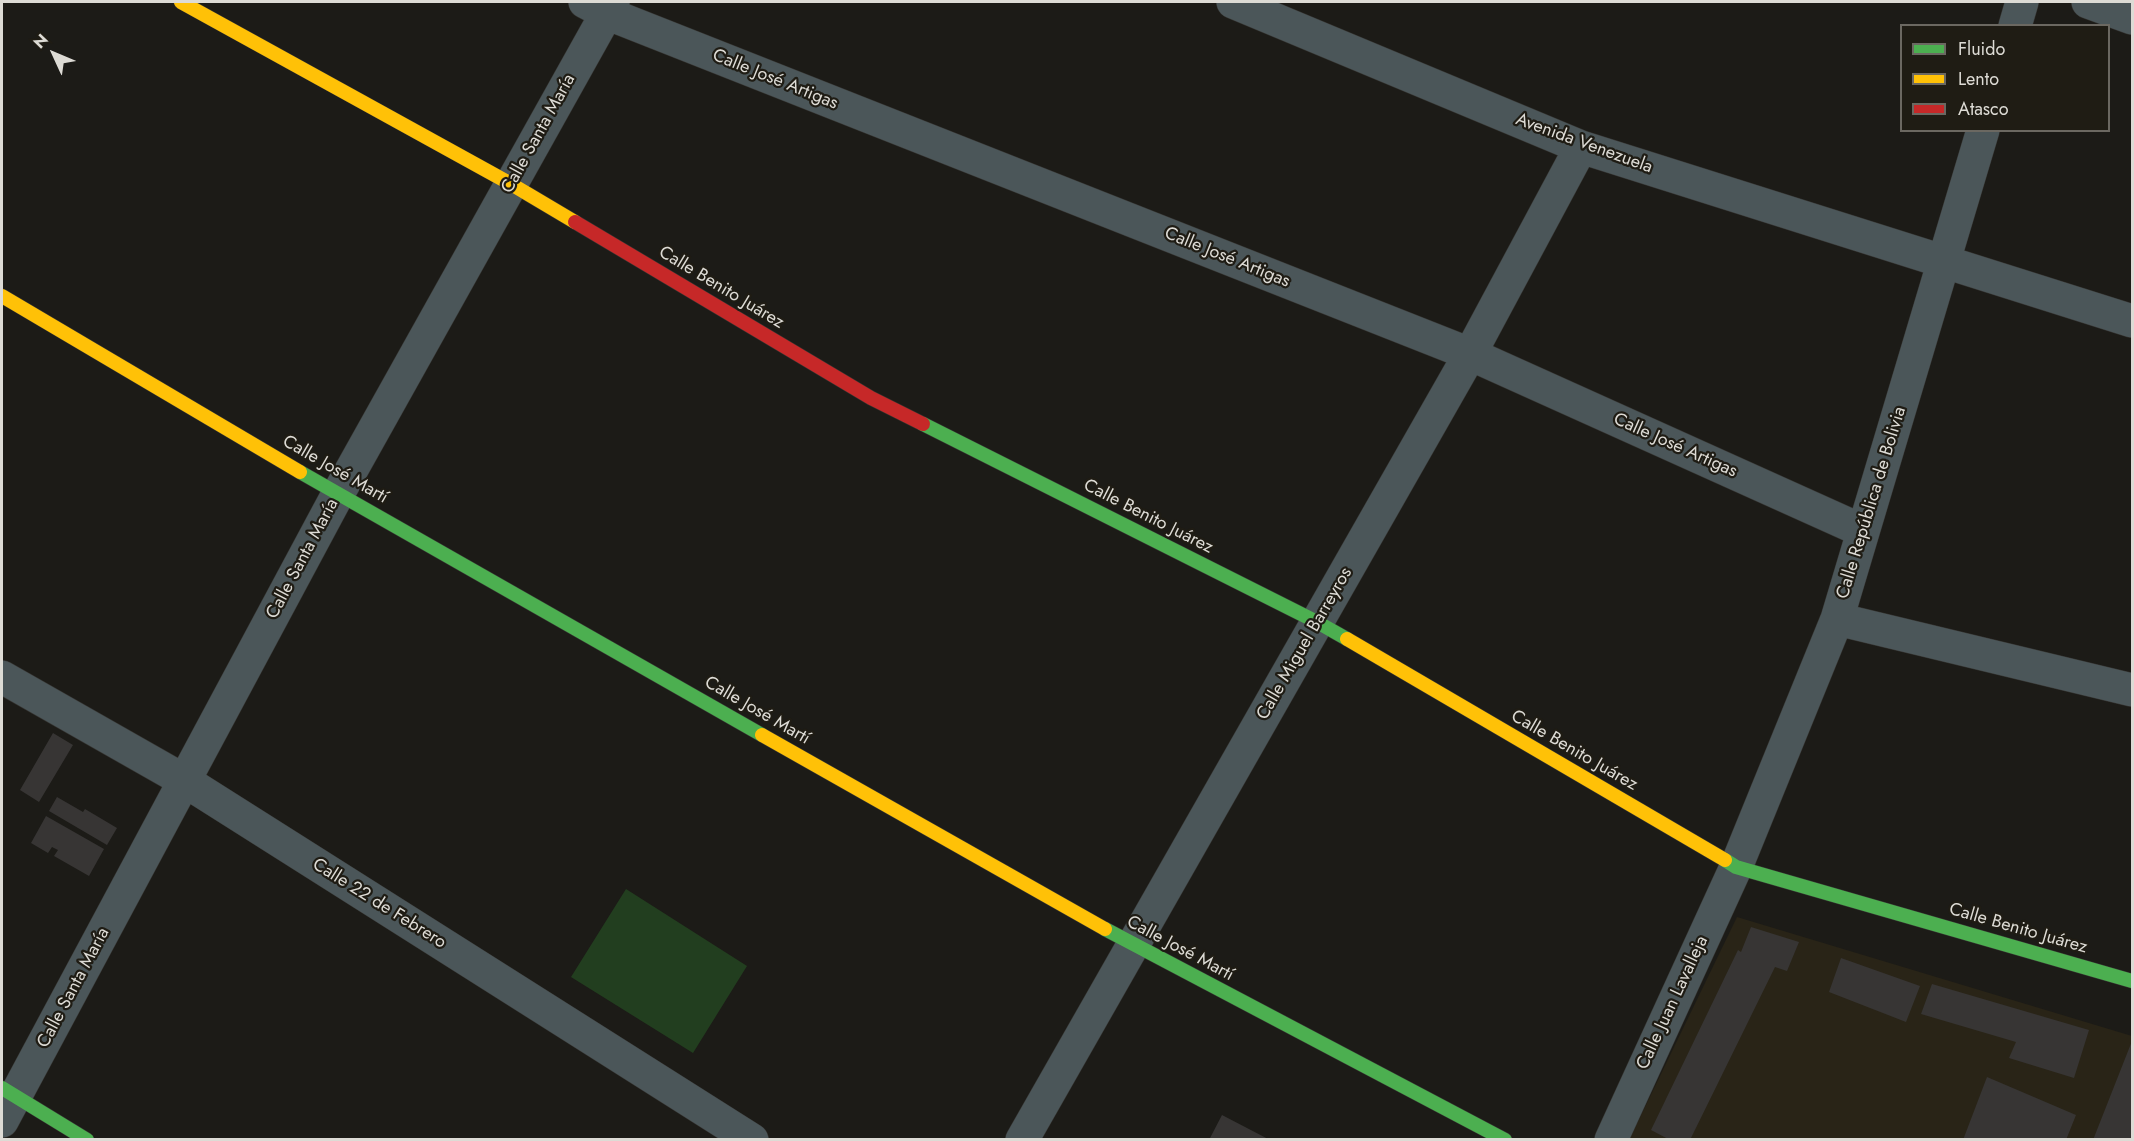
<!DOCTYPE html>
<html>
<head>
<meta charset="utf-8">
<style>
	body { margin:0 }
	#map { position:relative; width:2134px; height:1141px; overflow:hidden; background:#1c1b17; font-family:Jost,sans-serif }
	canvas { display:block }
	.frame { position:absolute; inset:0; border:3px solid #dddbd5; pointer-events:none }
	.legend { position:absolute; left:1900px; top:24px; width:210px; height:108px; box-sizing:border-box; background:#1f1c14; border:2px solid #6b6861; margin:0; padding:8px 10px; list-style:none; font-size:18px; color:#dddbd5 }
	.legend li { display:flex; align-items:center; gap:12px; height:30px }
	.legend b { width:30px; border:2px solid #6b6861 }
	.north { position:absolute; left:24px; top:24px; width:60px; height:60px; -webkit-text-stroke:4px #1f1c14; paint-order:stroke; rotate:314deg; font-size:16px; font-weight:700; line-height:24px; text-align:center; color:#dddbd5 }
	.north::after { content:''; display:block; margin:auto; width:21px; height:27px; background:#dddbd5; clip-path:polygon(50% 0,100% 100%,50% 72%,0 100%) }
</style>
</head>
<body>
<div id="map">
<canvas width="2134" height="1141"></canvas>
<div class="frame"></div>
<ul class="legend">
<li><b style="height:8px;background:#4caf50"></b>Fluido</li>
<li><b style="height:8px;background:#ffc107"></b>Lento</li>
<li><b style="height:8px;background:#c62828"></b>Atasco</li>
</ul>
<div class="north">N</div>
</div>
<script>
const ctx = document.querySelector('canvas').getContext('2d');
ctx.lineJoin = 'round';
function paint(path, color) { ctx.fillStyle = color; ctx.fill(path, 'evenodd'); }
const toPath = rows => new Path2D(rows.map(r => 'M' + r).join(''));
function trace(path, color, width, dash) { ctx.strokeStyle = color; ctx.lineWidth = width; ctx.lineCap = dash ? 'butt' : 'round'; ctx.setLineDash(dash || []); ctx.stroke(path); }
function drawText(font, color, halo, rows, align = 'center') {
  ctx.font = font + ' Jost,sans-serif'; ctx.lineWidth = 4.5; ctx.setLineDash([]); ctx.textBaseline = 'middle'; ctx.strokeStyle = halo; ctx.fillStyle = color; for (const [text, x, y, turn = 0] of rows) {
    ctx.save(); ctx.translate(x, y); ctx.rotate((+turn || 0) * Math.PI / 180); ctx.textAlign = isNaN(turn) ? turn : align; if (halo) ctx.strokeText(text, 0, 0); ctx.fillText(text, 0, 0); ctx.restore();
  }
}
paint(toPath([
	[1737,917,2132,1036,2132,1139,1629,1140]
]), '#292417');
paint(toPath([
	[626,889,747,966,693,1053,571,977]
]), '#223e1f');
paint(toPath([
	[53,733,73,745,39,802,20,790],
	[57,797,83,812,85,809,117,828,107,845,49,811],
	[46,816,104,849,89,876,54,856,58,850,52,847,48,853,31,843],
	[1751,927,1799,942,1787,971,1775,967,1690,1140,1670,1140,1651,1130,1738,950,1741,952],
	[1841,958,1920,986,1906,1022,1829,992],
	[1932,984,2089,1030,2074,1078,2009,1058,2016,1042,1921,1014],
	[2132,1041,2132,1140,2093,1140],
	[1987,1077,2076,1115,2066,1140,1963,1140],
	[1222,1115,1270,1140,1209,1140]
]), '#373534');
const street = toPath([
	[585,2,606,13,1470,354,1863,531],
	[1233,2,1581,147,2132,321],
	[2088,2,2132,18],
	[2015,26,2022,2],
	[1837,619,2132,690],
	[2,677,185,781,752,1140],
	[2,1121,338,494,613,2],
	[1022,1140,1470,354,1581,147],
	[1611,1140,1736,867,1837,619,1983,130]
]);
const fast = toPath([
	[923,424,1317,622,1347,639],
	[300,472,762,735],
	[1725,860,1736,867,2132,981],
	[1105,929,1505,1140],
	[2,1088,87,1140]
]);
const slow = toPath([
	[181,2,511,184,575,222],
	[2,296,300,472],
	[1347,639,1725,860],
	[762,735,1105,929]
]);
const jam = toPath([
	[575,222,871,398,923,424]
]);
trace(street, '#363532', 34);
trace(fast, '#363532', 15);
trace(slow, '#363532', 15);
trace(jam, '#363532', 15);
trace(street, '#4b5659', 33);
trace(fast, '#4caf50', 14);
trace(slow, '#ffc107', 14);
trace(jam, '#c62828', 14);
drawText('18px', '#dddbd5', '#1f1c14', [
	["Calle José Artigas",775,80,22],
	["Calle Santa María",539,134,-61],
	["Avenida Venezuela",1584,144,20],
	["Calle José Artigas",1227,258,22],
	["Calle Benito Juárez",721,288,31],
	["Calle José Artigas",1675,446,24],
	["Calle José Martí",335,470,30],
	["Calle República de Bolivia",1872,503,-73],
	["Calle Benito Juárez",1148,517,27],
	["Calle Santa María",303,559,-62],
	["Calle Miguel Barreyros",1305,644,-60],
	["Calle José Martí",757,711,30],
	["Calle Benito Juárez",1574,751,30],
	["Calle 22 de Febrero",379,904,32],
	["Calle Benito Juárez",2018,929,16],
	["Calle José Martí",1180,949,28],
	["Calle Santa María",74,988,-62],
	["Calle Juan Lavalleja",1673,1003,-65]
]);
</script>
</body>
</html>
